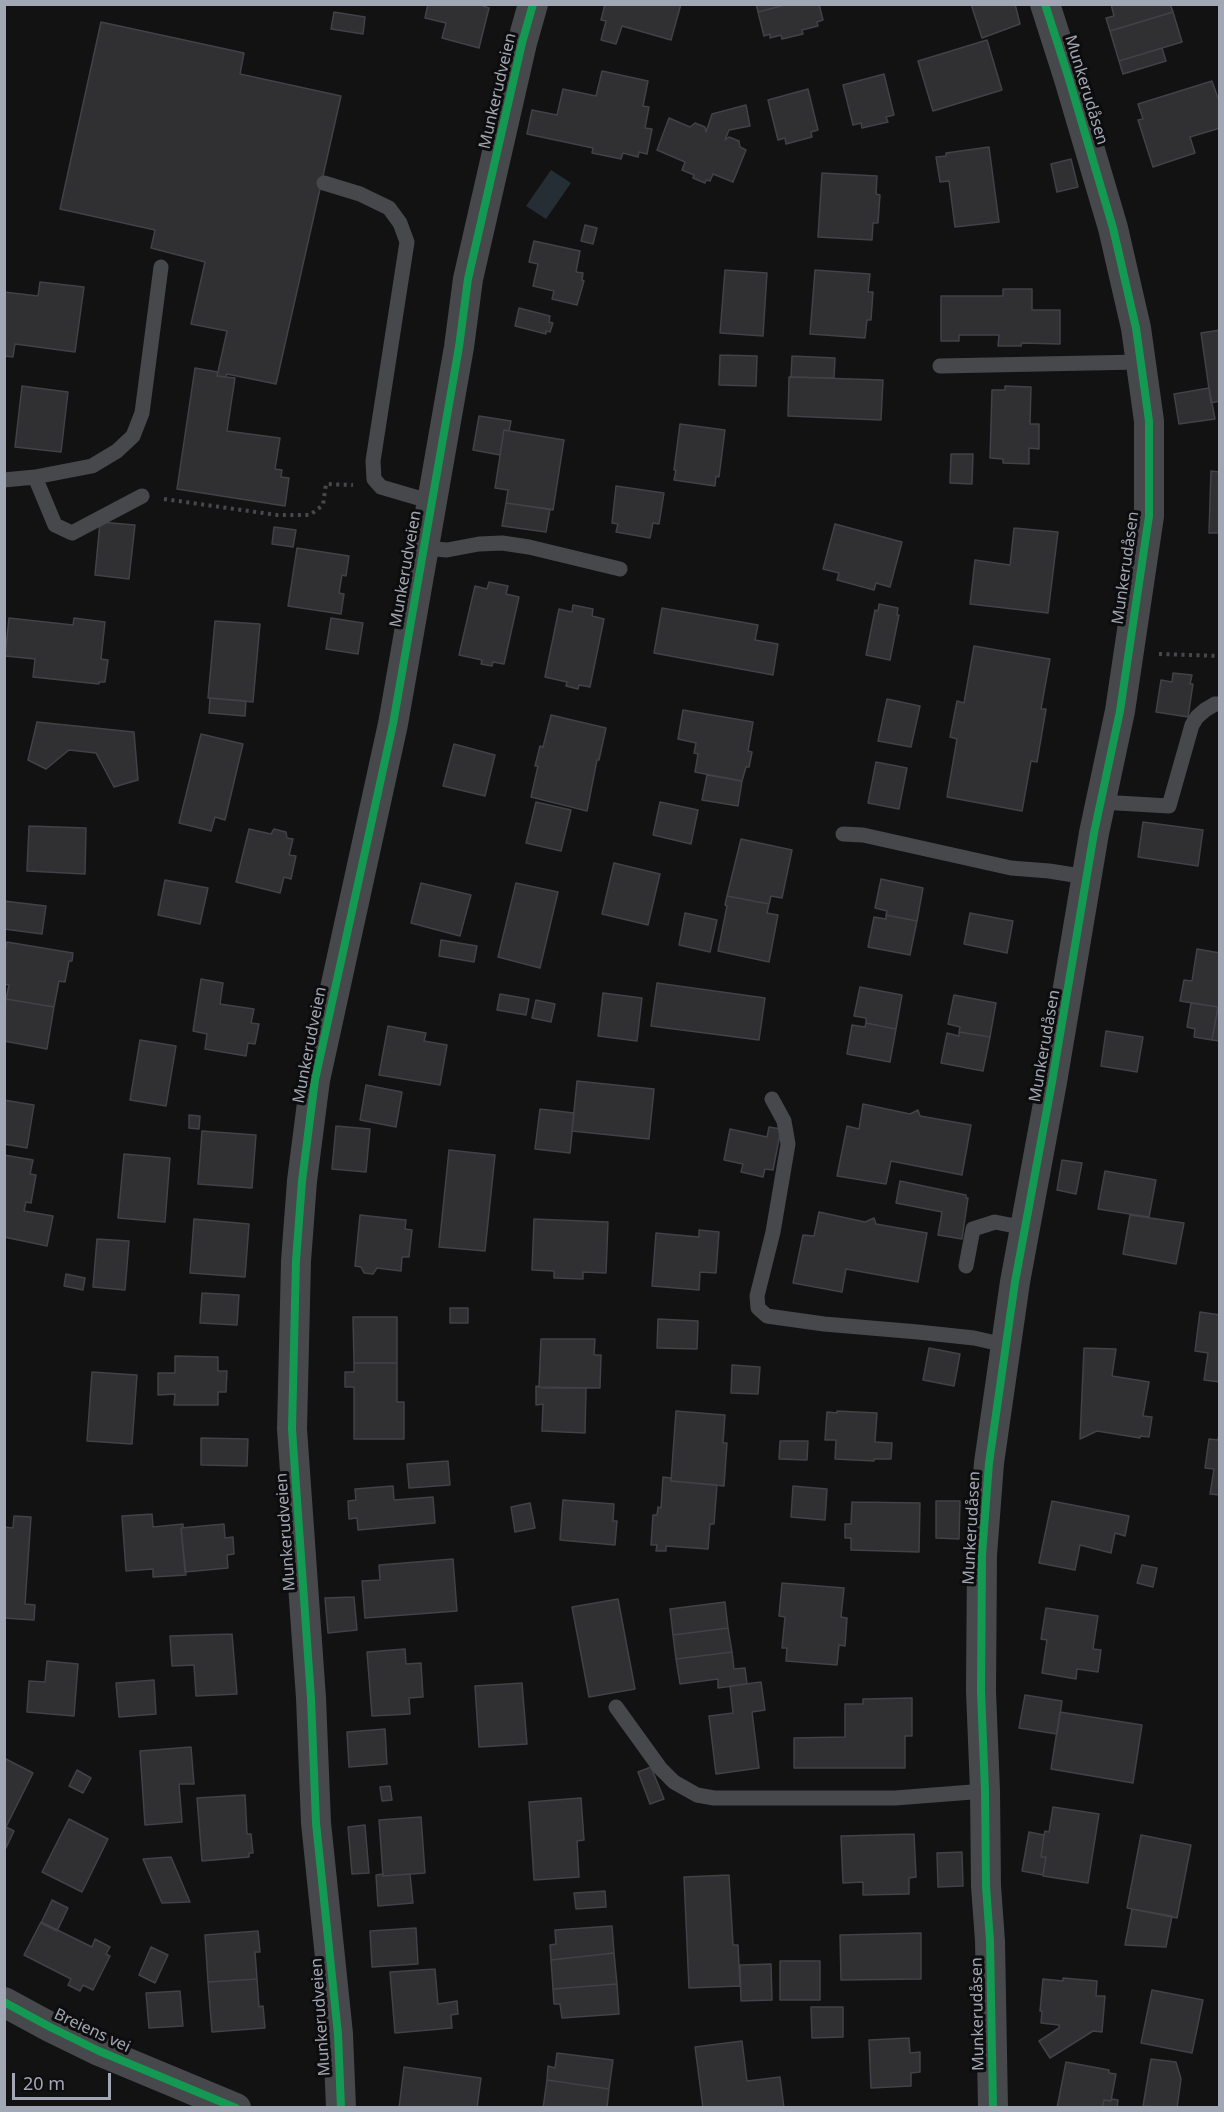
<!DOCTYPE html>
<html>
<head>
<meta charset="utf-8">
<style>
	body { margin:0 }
	#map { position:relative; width:1224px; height:2112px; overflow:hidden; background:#121213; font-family:"Noto Sans",sans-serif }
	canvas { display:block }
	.frame { position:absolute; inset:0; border:6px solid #a2a7b5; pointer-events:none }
	.scale { position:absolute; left:12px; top:2073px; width:99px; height:27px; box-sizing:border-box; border:3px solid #a2a7b5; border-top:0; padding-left:8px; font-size:18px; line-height:21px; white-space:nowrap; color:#a2a7b5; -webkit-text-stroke:4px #0d0d0e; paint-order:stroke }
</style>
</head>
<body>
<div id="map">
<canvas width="1224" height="2112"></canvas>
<div class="frame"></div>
<div class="scale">20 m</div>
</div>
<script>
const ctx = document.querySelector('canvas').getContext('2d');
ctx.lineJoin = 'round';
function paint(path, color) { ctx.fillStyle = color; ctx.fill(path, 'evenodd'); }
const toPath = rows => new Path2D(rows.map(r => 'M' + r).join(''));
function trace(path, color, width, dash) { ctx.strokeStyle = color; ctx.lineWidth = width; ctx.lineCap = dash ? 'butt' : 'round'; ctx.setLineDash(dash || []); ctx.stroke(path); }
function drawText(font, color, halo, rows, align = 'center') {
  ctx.font = font + ' "Noto Sans",sans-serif'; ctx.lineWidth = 6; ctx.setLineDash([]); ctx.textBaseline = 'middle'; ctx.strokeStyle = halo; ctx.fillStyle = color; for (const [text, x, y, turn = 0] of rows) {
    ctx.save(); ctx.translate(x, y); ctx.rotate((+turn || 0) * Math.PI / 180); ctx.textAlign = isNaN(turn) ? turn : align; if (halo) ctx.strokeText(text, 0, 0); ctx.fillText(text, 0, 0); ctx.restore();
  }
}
paint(toPath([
	[551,170,571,183,546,219,526,206]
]), '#252d35');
const building = toPath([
	[428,4,477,4,489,8,479,48,442,38,446,23,425,18,428,4],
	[605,4,681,4,671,40,622,26,616,44,601,40,606,21,601,20,605,4],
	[756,4,789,4,758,12,756,4],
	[789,4,819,4,823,20,817,22,818,26,802,30,803,34,782,39,781,35,770,38,770,34,764,36,758,12,789,4],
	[971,4,1015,4,1020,24,982,38,971,4],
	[1111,4,1170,4,1173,12,1110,31,1106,18,1114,16,1111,4],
	[334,12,365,17,363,34,331,29,334,12],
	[1173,12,1182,42,1119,61,1110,31,1173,12],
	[101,22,244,53,240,74,341,96,276,384,227,374,226,377,217,376,227,331,191,324,205,262,151,248,155,230,60,209,101,22],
	[987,40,1002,90,933,111,918,61,987,40],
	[1162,48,1166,61,1123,74,1119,61,1162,48],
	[602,71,648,81,643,106,649,107,645,128,652,129,647,154,639,152,638,157,623,153,621,159,592,153,593,148,527,134,532,110,557,115,563,89,596,96,602,71],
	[884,74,894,115,886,117,888,122,862,128,861,123,853,125,843,85,884,74],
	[1212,81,1220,104,1220,128,1190,137,1195,153,1153,167,1138,120,1143,119,1138,104,1212,81],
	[808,89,818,130,811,132,812,137,786,144,785,138,778,140,768,100,808,89],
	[746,105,750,126,729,130,725,140,729,137,739,141,740,147,746,150,733,182,713,174,710,181,706,180,705,183,693,178,694,175,682,170,685,162,657,150,669,118,690,127,695,123,705,127,706,132,712,114,746,105],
	[989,147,999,222,955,227,949,181,940,182,936,157,946,156,946,153,989,147],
	[1071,159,1078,187,1057,192,1051,164,1071,159],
	[822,173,877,176,876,194,880,195,878,223,873,223,872,240,818,237,822,173],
	[585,225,597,228,593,244,581,241,585,225],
	[534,241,580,251,576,272,583,273,582,280,584,281,577,305,552,299,554,291,533,286,538,264,529,262,534,241],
	[725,270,767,273,763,336,720,333,725,270],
	[815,270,870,274,868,292,873,292,871,320,867,320,865,338,810,334,815,270],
	[40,282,84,287,75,352,15,344,13,357,4,356,4,292,38,296,40,282],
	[1003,289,1032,289,1032,310,1060,310,1060,344,1022,343,1021,346,998,346,999,335,959,335,959,341,941,341,941,296,1003,296,1003,289],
	[519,308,550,316,549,322,553,323,550,332,546,331,546,334,515,326,519,308],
	[1220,330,1220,401,1211,403,1201,333,1220,330],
	[720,355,757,356,756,386,719,385,720,355],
	[792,356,835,358,834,378,791,377,792,356],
	[195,368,218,372,217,376,235,378,227,431,280,438,275,469,282,470,281,477,289,478,285,506,177,489,195,368],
	[789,377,883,380,881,420,788,416,789,377],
	[22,386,68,392,61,452,15,447,22,386],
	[1005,386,1031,387,1030,424,1039,424,1039,449,1029,448,1029,464,1003,463,1003,459,990,458,992,390,1005,390,1005,386],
	[1209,388,1215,419,1179,424,1174,394,1209,388],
	[479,416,511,421,509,431,504,430,500,455,473,450,479,416],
	[680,424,725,430,719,477,716,476,715,486,674,480,676,470,674,470,680,424],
	[504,430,564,440,553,510,506,503,508,490,495,488,504,430],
	[951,454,973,454,972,484,950,483,951,454],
	[1211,471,1220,472,1220,533,1209,533,1211,471],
	[616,486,664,493,659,524,653,523,650,538,616,532,618,524,612,523,616,486],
	[506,503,550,509,546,532,502,526,506,503],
	[100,522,135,525,129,579,95,575,100,522],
	[835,524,902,542,890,587,876,583,874,590,837,580,839,573,823,569,835,524],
	[274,527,296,530,293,547,272,544,274,527],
	[1014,528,1058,532,1048,613,970,604,975,560,1010,565,1014,528],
	[297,548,349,556,346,576,342,575,339,593,344,594,341,614,288,606,297,548],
	[489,582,508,586,506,594,519,597,504,664,493,662,492,666,481,664,482,660,459,655,475,586,487,589,489,582],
	[879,604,898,608,897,615,899,615,890,660,866,655,875,610,878,611,879,604],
	[573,605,593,609,592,616,604,619,590,687,579,685,578,689,566,686,567,682,545,677,559,609,572,612,573,605],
	[662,608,758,625,755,640,778,644,773,675,654,653,662,608],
	[9,618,73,625,74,618,105,622,101,659,108,660,105,682,99,682,99,684,33,677,35,659,5,656,9,618],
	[331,618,363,623,358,654,326,649,331,618],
	[215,621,260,624,253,702,208,698,215,621],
	[974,646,1050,659,1041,709,1046,709,1037,762,1031,761,1022,811,947,797,957,739,950,737,957,701,964,703,974,646],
	[1173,673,1192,675,1190,684,1193,684,1188,717,1156,712,1161,680,1172,682,1173,673],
	[210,698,246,701,245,716,209,713,210,698],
	[887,699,920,706,911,747,878,741,887,699],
	[683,710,753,722,748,751,752,752,749,767,746,767,742,781,695,772,698,754,694,753,696,743,678,739,683,710],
	[551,715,606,728,599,760,597,760,587,811,531,797,538,766,535,766,540,746,543,747,551,715],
	[37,722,134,732,138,780,114,787,96,753,69,750,46,769,28,760,37,722],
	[201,734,243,744,225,820,215,817,211,831,179,823,201,734],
	[454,744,495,755,485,796,443,786,454,744],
	[876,762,907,768,899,809,868,803,876,762],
	[707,775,742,781,738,806,702,800,707,775],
	[536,802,571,810,561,851,526,843,536,802],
	[660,802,698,810,691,844,653,835,660,802],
	[1143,822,1203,830,1198,866,1138,857,1143,822],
	[29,826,86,828,85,874,27,871,29,826],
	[249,829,271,834,274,829,286,832,287,838,293,839,289,855,296,856,291,879,284,877,280,893,236,882,249,829],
	[741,839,792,850,782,898,771,896,769,904,727,896,741,839],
	[614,863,660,874,648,925,602,914,614,863],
	[881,879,923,888,917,921,886,915,887,911,875,908,881,879],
	[165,880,208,888,200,924,158,915,165,880],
	[421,883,471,895,460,936,411,923,421,883],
	[516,883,558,892,540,968,498,957,516,883],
	[727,896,769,904,767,913,778,915,769,962,718,951,727,906,725,905,727,896],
	[4,901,46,906,42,934,4,929,4,901],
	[685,913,717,920,710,952,679,945,685,913],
	[970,913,1013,921,1007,953,964,944,970,913],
	[886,915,917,921,910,955,868,947,874,917,886,919,886,915],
	[441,940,477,946,474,962,439,956,441,940],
	[7,942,73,953,72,961,69,961,65,982,59,981,54,1007,6,999,9,985,4,984,4,956,7,942],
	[1197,949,1220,953,1220,1041,1212,1040,1218,1007,1180,1001,1184,980,1192,981,1197,949],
	[201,979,223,983,220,1004,254,1009,251,1023,259,1024,255,1044,248,1043,246,1056,205,1049,207,1034,193,1031,201,979],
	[657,983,765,998,759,1040,651,1026,657,983],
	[860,987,902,995,896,1029,866,1023,866,1018,854,1016,860,987],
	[603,993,642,998,637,1041,598,1036,603,993],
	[500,994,529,999,526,1015,497,1010,500,994],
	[954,995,996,1003,990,1037,959,1032,960,1027,948,1024,954,995],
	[6,999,54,1007,47,1049,4,1041,6,999],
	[536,1000,555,1004,551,1022,532,1018,536,1000],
	[1191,1003,1218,1007,1212,1040,1194,1037,1195,1029,1187,1027,1191,1003],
	[866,1023,896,1029,890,1062,847,1054,852,1025,865,1027,866,1023],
	[388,1026,426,1033,424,1041,447,1045,440,1085,379,1075,388,1026],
	[1106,1031,1143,1037,1137,1072,1101,1066,1106,1031],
	[959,1032,990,1037,983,1071,941,1063,947,1033,959,1036,959,1032],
	[140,1040,176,1046,166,1106,130,1100,140,1040],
	[577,1081,654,1089,649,1139,572,1131,577,1081],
	[366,1085,402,1092,396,1127,360,1120,366,1085],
	[4,1100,34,1105,27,1148,4,1144,4,1100],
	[863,1104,910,1114,918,1110,920,1116,971,1125,962,1175,891,1161,886,1184,837,1176,847,1126,859,1129,863,1104],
	[540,1109,574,1113,570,1153,535,1149,540,1109],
	[189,1115,200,1116,199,1129,189,1128,189,1115],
	[336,1126,370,1129,366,1172,332,1169,336,1126],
	[769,1127,781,1129,773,1170,765,1169,763,1177,741,1172,743,1164,724,1160,730,1129,767,1137,769,1127],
	[202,1131,256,1135,252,1188,198,1184,202,1131],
	[449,1150,495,1155,485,1251,439,1247,449,1150],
	[124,1154,170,1158,165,1222,118,1218,124,1154],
	[4,1155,33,1160,30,1174,36,1175,31,1203,26,1202,24,1211,53,1216,47,1246,4,1237,4,1155],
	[1062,1160,1082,1163,1076,1194,1057,1190,1062,1160],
	[1105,1171,1156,1180,1149,1217,1098,1209,1105,1171],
	[900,1181,966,1195,966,1198,968,1198,962,1239,938,1235,942,1212,896,1203,900,1181],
	[819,1212,865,1222,874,1218,876,1224,927,1233,918,1282,846,1269,842,1292,793,1283,803,1235,814,1236,819,1212],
	[360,1215,406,1220,405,1229,412,1230,409,1257,402,1257,401,1271,377,1268,373,1274,364,1273,361,1267,355,1266,360,1215],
	[1130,1215,1184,1223,1176,1264,1123,1254,1130,1215],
	[194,1219,249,1224,245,1277,190,1273,194,1219],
	[534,1219,608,1222,606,1273,583,1272,583,1279,554,1278,554,1271,532,1270,534,1219],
	[699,1230,719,1232,716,1273,700,1272,699,1290,652,1286,656,1233,699,1237,699,1230],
	[97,1239,129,1241,125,1290,93,1287,97,1239],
	[66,1274,85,1278,83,1290,64,1286,66,1274],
	[202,1293,239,1295,237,1325,200,1323,202,1293],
	[450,1308,468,1308,468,1323,450,1323,450,1308],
	[1200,1312,1220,1315,1220,1382,1204,1380,1208,1353,1195,1351,1200,1312],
	[353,1317,397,1317,397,1363,354,1363,353,1317],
	[658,1319,698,1321,697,1349,657,1348,658,1319],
	[541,1339,595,1339,594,1355,601,1355,600,1388,539,1387,541,1339],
	[929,1348,960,1354,954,1386,923,1380,929,1348],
	[1084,1348,1116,1349,1112,1376,1149,1382,1143,1416,1152,1417,1149,1437,1140,1436,1140,1438,1097,1431,1080,1439,1084,1348],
	[175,1356,218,1357,218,1371,227,1371,226,1392,218,1392,218,1405,174,1405,175,1394,158,1395,158,1373,175,1373,175,1356],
	[354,1363,397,1363,397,1402,404,1402,404,1439,354,1439,354,1387,345,1387,345,1372,354,1372,354,1363],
	[732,1365,760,1367,758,1394,731,1393,732,1365],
	[92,1372,137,1375,132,1444,87,1441,92,1372],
	[536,1386,543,1388,586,1388,585,1433,542,1431,543,1404,536,1405,536,1386],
	[676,1411,725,1415,723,1443,727,1443,724,1486,671,1481,676,1411],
	[837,1411,877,1413,875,1442,892,1443,891,1459,874,1459,874,1461,835,1459,836,1440,825,1440,827,1412,837,1413,837,1411],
	[1220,1429,1220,1495,1210,1494,1214,1469,1205,1468,1209,1439,1218,1440,1220,1429],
	[201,1438,248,1439,247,1466,201,1465,201,1438],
	[780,1441,808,1441,807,1460,779,1459,780,1441],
	[448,1461,450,1485,409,1488,407,1464,448,1461],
	[663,1477,671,1478,671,1481,717,1485,714,1524,710,1524,708,1549,666,1546,666,1551,656,1551,657,1545,651,1545,653,1515,657,1515,658,1507,661,1508,663,1477],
	[393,1486,394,1500,433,1497,435,1523,358,1530,357,1518,349,1519,348,1501,356,1500,355,1489,393,1486],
	[793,1486,827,1489,825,1520,791,1517,793,1486],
	[563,1500,614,1504,613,1521,617,1521,615,1545,560,1540,563,1500],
	[936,1501,960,1501,959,1539,936,1538,936,1501],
	[1052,1501,1129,1516,1125,1536,1115,1533,1111,1553,1080,1545,1075,1570,1039,1563,1052,1501],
	[852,1502,920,1503,919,1552,851,1550,851,1538,845,1538,845,1524,851,1524,852,1502],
	[530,1503,535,1528,515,1532,511,1507,530,1503],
	[152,1514,153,1527,183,1524,183,1528,181,1528,186,1575,153,1577,153,1569,126,1571,122,1516,152,1514],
	[14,1516,31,1517,25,1604,35,1605,34,1620,4,1618,4,1527,13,1528,14,1516],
	[224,1524,225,1538,233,1537,234,1554,227,1555,228,1568,185,1572,181,1528,224,1524],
	[453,1559,457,1611,365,1618,362,1581,380,1580,379,1565,453,1559],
	[1142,1565,1157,1568,1153,1587,1137,1583,1142,1565],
	[782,1583,844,1588,841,1617,847,1618,845,1646,839,1645,837,1665,786,1661,787,1648,782,1648,785,1617,779,1616,782,1583],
	[354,1597,357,1630,328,1633,325,1598,354,1597],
	[618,1599,635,1689,589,1697,572,1607,618,1599],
	[725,1602,728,1628,673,1635,670,1609,725,1602],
	[1046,1608,1098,1616,1093,1649,1101,1650,1098,1672,1077,1669,1076,1679,1042,1673,1047,1640,1041,1639,1046,1608],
	[728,1628,732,1652,676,1659,673,1635,728,1628],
	[232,1634,237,1694,196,1696,194,1665,172,1666,170,1636,232,1634],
	[405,1649,406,1664,421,1663,423,1697,409,1698,410,1714,372,1716,367,1652,405,1649],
	[732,1652,734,1669,745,1668,747,1684,718,1688,718,1679,680,1684,676,1659,732,1652],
	[47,1661,78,1664,74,1716,27,1712,29,1681,45,1682,47,1661],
	[154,1680,156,1714,119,1717,116,1683,154,1680],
	[761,1682,765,1710,752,1712,759,1768,716,1774,709,1716,733,1713,730,1686,761,1682],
	[522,1683,527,1744,479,1747,475,1686,522,1683],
	[1025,1695,1062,1701,1057,1734,1019,1728,1025,1695],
	[912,1698,912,1736,905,1736,905,1768,794,1768,794,1738,845,1737,845,1704,863,1704,863,1699,912,1698],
	[1060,1712,1142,1725,1133,1783,1051,1769,1060,1712],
	[385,1729,387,1764,349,1767,347,1732,385,1729],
	[191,1747,194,1784,179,1784,182,1822,145,1825,140,1751,191,1747],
	[4,1758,33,1773,6,1827,14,1831,6,1848,4,1758],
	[651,1767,664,1799,650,1804,638,1772,651,1767],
	[77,1770,91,1778,83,1793,69,1786,77,1770],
	[390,1786,392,1800,382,1801,380,1787,390,1786],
	[245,1795,247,1834,251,1834,253,1853,249,1853,249,1857,202,1861,197,1798,245,1795],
	[581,1798,584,1840,577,1841,579,1877,534,1880,529,1802,581,1798],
	[1053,1807,1099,1814,1088,1883,1043,1876,1046,1857,1041,1857,1044,1835,1045,1831,1049,1832,1053,1807],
	[421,1817,425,1873,383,1876,379,1820,421,1817],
	[69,1819,108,1839,82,1892,42,1872,69,1819],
	[365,1825,369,1873,352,1874,348,1827,365,1825],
	[1029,1832,1044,1835,1041,1857,1046,1857,1043,1875,1022,1871,1029,1832],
	[914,1834,916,1877,909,1878,909,1894,863,1895,863,1882,843,1883,841,1836,914,1834],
	[1141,1835,1191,1845,1177,1918,1127,1908,1141,1835],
	[962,1852,963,1886,938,1887,937,1853,962,1852],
	[171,1857,190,1902,162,1903,143,1859,171,1857],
	[383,1874,383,1876,410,1874,413,1903,378,1906,376,1875,383,1874],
	[729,1875,733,1945,738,1945,740,1986,689,1988,684,1877,729,1875],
	[605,1891,606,1907,576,1909,574,1893,605,1891],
	[52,1900,68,1908,57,1931,41,1923,52,1900],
	[1132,1909,1172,1916,1166,1947,1125,1945,1132,1909],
	[41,1922,92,1947,95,1939,110,1947,106,1954,110,1956,93,1990,83,1985,80,1991,68,1985,71,1979,24,1955,41,1922],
	[612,1926,614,1953,551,1960,550,1945,556,1944,555,1930,612,1926],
	[416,1928,418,1964,372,1967,370,1931,416,1928],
	[258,1931,260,1952,255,1952,257,1979,208,1982,205,1935,258,1931],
	[921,1933,921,1979,841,1980,840,1935,921,1933],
	[151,1947,168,1955,155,1983,139,1975,151,1947],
	[614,1953,617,1984,553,1989,551,1960,614,1953],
	[780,1961,820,1961,820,2000,780,2000,780,1961],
	[771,1964,772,2000,741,2001,740,1965,771,1964],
	[435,1969,438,2004,457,2001,458,2014,451,2015,452,2028,395,2033,390,1972,435,1969],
	[1063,1978,1097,1981,1096,1996,1105,1996,1102,2032,1093,2031,1050,2058,1039,2041,1059,2028,1059,2025,1041,2023,1042,2011,1040,2011,1043,1979,1063,1981,1063,1978],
	[257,1979,259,2007,263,2006,265,2028,212,2032,208,1982,257,1979],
	[617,1984,619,2014,562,2018,560,2004,554,2004,553,1989,617,1984],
	[1152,1990,1203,2000,1192,2053,1141,2043,1152,1990],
	[180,1991,183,2026,149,2028,146,1993,180,1991],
	[811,2007,843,2007,843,2037,812,2038,811,2007],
	[909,2038,910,2053,920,2052,920,2072,911,2073,911,2086,871,2088,869,2040,909,2038],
	[742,2041,747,2081,780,2077,784,2108,703,2108,695,2047,742,2041],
	[557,2053,613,2060,609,2089,547,2080,548,2066,555,2068,557,2053],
	[1151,2059,1176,2062,1181,2079,1177,2108,1143,2106,1151,2059],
	[1066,2062,1109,2070,1109,2073,1116,2074,1111,2101,1104,2100,1102,2108,1057,2108,1066,2062],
	[404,2067,481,2078,477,2108,399,2108,404,2067],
	[547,2080,609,2089,607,2108,543,2108,547,2080],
	[1112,2099,1118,2100,1117,2108,1102,2108,1104,2100,1111,2101,1112,2099]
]);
paint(building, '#303032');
trace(building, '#414247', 1.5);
trace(toPath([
	[164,499,277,515,310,515,323,505,326,484,353,485],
	[1159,654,1220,656]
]), '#48494d', 4, [3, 4.5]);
trace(toPath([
	[324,183,360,194,389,208,400,223,407,242,373,461,374,479,381,487,432,502],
	[940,366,1140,362],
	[35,477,55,525,72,533,142,496],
	[4,480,35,477,92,466,117,451,133,436,142,413,161,267],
	[424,548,447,550,479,544,502,543,529,547,620,569],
	[1100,802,1169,806,1192,725,1197,717,1205,710,1215,704,1220,704],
	[843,834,863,835,1011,868,1049,871,1087,877],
	[772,1099,784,1121,788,1144,773,1232,757,1296,758,1308,767,1316,824,1324,918,1332,974,1338,1005,1345],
	[966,1266,973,1229,995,1222,1025,1228],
	[616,1707,660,1768,674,1782,697,1795,714,1798,895,1798,985,1791]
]), '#46484c', 15);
trace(toPath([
	[4,2002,50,2027,99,2051,236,2108],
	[341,2108,338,2034,316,1823,311,1698,292,1429,296,1261,302,1181,315,1080,393,724,459,347,468,279,522,43,533,4],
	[993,2108,990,1941,986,1886,985,1791,981,1691,982,1555,989,1463,1015,1282,1052,1082,1094,833,1120,711,1149,516,1149,421,1136,328,1113,228,1069,79,1045,4]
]), '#46484c', 30);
trace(toPath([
	[4,2002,50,2027,99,2051,236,2108],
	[341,2108,338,2034,316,1823,311,1698,292,1429,296,1261,302,1181,315,1080,393,724,459,347,468,279,522,43,533,4],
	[993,2108,990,1941,986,1886,985,1791,981,1691,982,1555,989,1463,1015,1282,1052,1082,1094,833,1120,711,1149,516,1149,421,1136,328,1113,228,1069,79,1045,4]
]), '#139951', 8);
drawText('16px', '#a2a7b5', '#0d0d0e', [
	["Munkerudåsen",1086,90,73],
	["Munkerudveien",498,91,-77],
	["Munkerudåsen",1126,568,-82],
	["Munkerudveien",406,569,-80],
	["Munkerudveien",310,1045,-79],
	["Munkerudåsen",1045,1046,-80],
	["Munkerudåsen",972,1528,-87],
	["Munkerudveien",286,1532,-94],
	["Munkerudåsen",978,2014,-91],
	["Munkerudveien",321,2017,-94],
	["Breiens vei",92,2031,25]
]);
</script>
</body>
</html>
